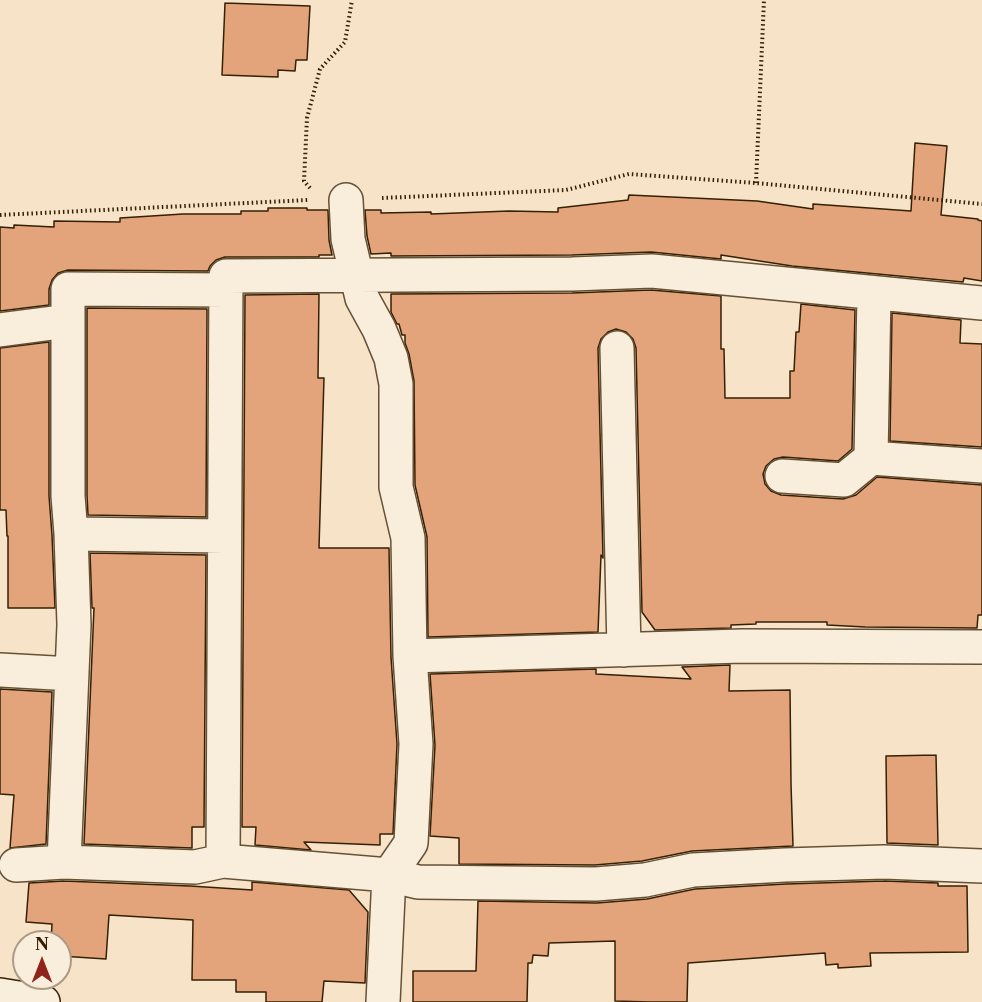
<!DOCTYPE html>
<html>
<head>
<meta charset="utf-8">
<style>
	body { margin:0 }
	#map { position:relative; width:982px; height:1002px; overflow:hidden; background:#f6e3c8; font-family:"Libre Caslon Text",serif }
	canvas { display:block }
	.north { position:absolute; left:12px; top:930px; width:60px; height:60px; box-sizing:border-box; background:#f9eddb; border:2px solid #ab9b85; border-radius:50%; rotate:0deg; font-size:16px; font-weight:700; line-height:24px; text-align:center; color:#352004 }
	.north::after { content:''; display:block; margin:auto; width:21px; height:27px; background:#8f2418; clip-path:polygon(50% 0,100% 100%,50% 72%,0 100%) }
</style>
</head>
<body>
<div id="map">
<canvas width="982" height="1002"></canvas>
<div class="north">N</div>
</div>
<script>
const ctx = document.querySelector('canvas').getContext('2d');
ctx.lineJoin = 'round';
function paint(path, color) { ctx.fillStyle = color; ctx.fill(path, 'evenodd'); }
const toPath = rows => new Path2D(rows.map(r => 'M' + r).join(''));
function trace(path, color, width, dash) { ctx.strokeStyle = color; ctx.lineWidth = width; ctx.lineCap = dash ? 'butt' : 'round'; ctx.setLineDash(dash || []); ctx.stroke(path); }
const building = toPath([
	[225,3,310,6,307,60,296,60,295,71,278,70,278,77,222,75,225,3],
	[915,143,947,146,941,215,978,219,978,220,982,221,982,281,964,278,963,282,792,266,721,255,721,259,651,252,572,255,391,256,391,253,371,254,367,236,365,210,381,210,381,213,431,212,431,214,509,211,558,212,558,208,628,200,629,195,757,201,813,209,813,204,911,211,915,143],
	[268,208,307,208,307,210,328,210,329,240,332,255,319,255,319,257,225,257,216,260,210,266,208,271,68,270,58,273,52,280,49,289,49,305,0,311,0,227,14,228,14,225,54,227,54,221,120,222,120,218,183,214,241,214,241,211,268,211,268,208],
	[651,290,721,296,721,349,724,349,725,398,790,398,790,371,794,371,796,332,799,332,801,304,855,310,852,449,838,461,783,457,774,459,766,466,763,474,765,484,771,491,781,495,843,499,856,495,877,477,982,485,982,615,978,615,977,628,865,627,827,625,827,622,756,622,756,624,731,625,731,628,655,630,642,612,636,348,633,339,626,332,616,329,608,332,601,339,598,348,603,558,601,555,598,632,428,637,427,537,415,485,414,381,409,354,405,343,405,335,402,335,399,324,397,324,391,312,391,294,572,293,651,290],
	[319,294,318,378,324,378,319,548,389,548,391,657,397,744,393,834,380,834,380,845,304,842,311,850,255,845,256,827,242,827,245,295,319,294],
	[87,308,207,309,206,517,88,515,87,495,87,308],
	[892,313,961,320,960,343,982,344,982,447,890,441,892,313],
	[49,342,49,496,52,535,55,608,8,608,8,536,7,536,6,510,0,510,0,348,49,342],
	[90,553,206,555,204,827,192,827,192,848,84,844,94,608,92,608,90,553],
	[730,665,729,691,790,690,791,784,793,846,692,851,642,861,595,865,459,864,459,838,430,836,435,745,430,674,596,669,596,674,691,679,682,667,730,665],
	[0,689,52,692,46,844,10,848,14,795,0,794,0,689],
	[936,755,938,845,887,843,886,756,936,755],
	[64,881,190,886,252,890,252,882,349,890,368,912,365,983,324,981,322,1002,266,1002,266,992,236,992,236,980,192,980,193,920,109,915,106,959,60,956,60,942,51,942,52,924,26,922,29,883,64,881],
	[884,881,938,883,938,886,967,886,968,952,870,953,871,966,838,968,838,964,826,965,825,953,688,963,687,1002,649,1002,615,1001,615,941,549,943,548,956,533,955,532,963,528,963,527,1002,413,1002,413,971,476,971,478,901,597,903,647,899,695,889,786,884,884,881]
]);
paint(building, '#e3a47c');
trace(building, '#352004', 1.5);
const street = toPath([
	[346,200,348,239,362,298,379,329,391,358,396,384,396,487,408,538,410,656,416,744,411,843,389,875,383,1002],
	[0,330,68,321],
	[617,348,624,650],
	[871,458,874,293],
	[782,476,844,480,871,458,982,466],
	[71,534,224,536],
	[410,656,742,646,982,647],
	[0,670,72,674],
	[223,861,226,276,572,274,652,271,982,303],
	[64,862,74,625,71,534,68,496,68,289,226,290],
	[16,865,64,862,195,867,223,861,389,875,418,882,596,884,645,880,693,870,785,865,884,862,982,866]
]);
const secondary = toPath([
	[0,995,43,1002]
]);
trace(street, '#655135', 36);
trace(secondary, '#352004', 36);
trace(toPath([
	[756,183,764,0],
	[310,188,304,181,307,118,320,69,345,42,352,0],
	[382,198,566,190,629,174,756,183,982,204],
	[0,215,308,200]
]), '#352004', 4, [1.5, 3]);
trace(street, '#f9eddb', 33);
trace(secondary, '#f9eddb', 33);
</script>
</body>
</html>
